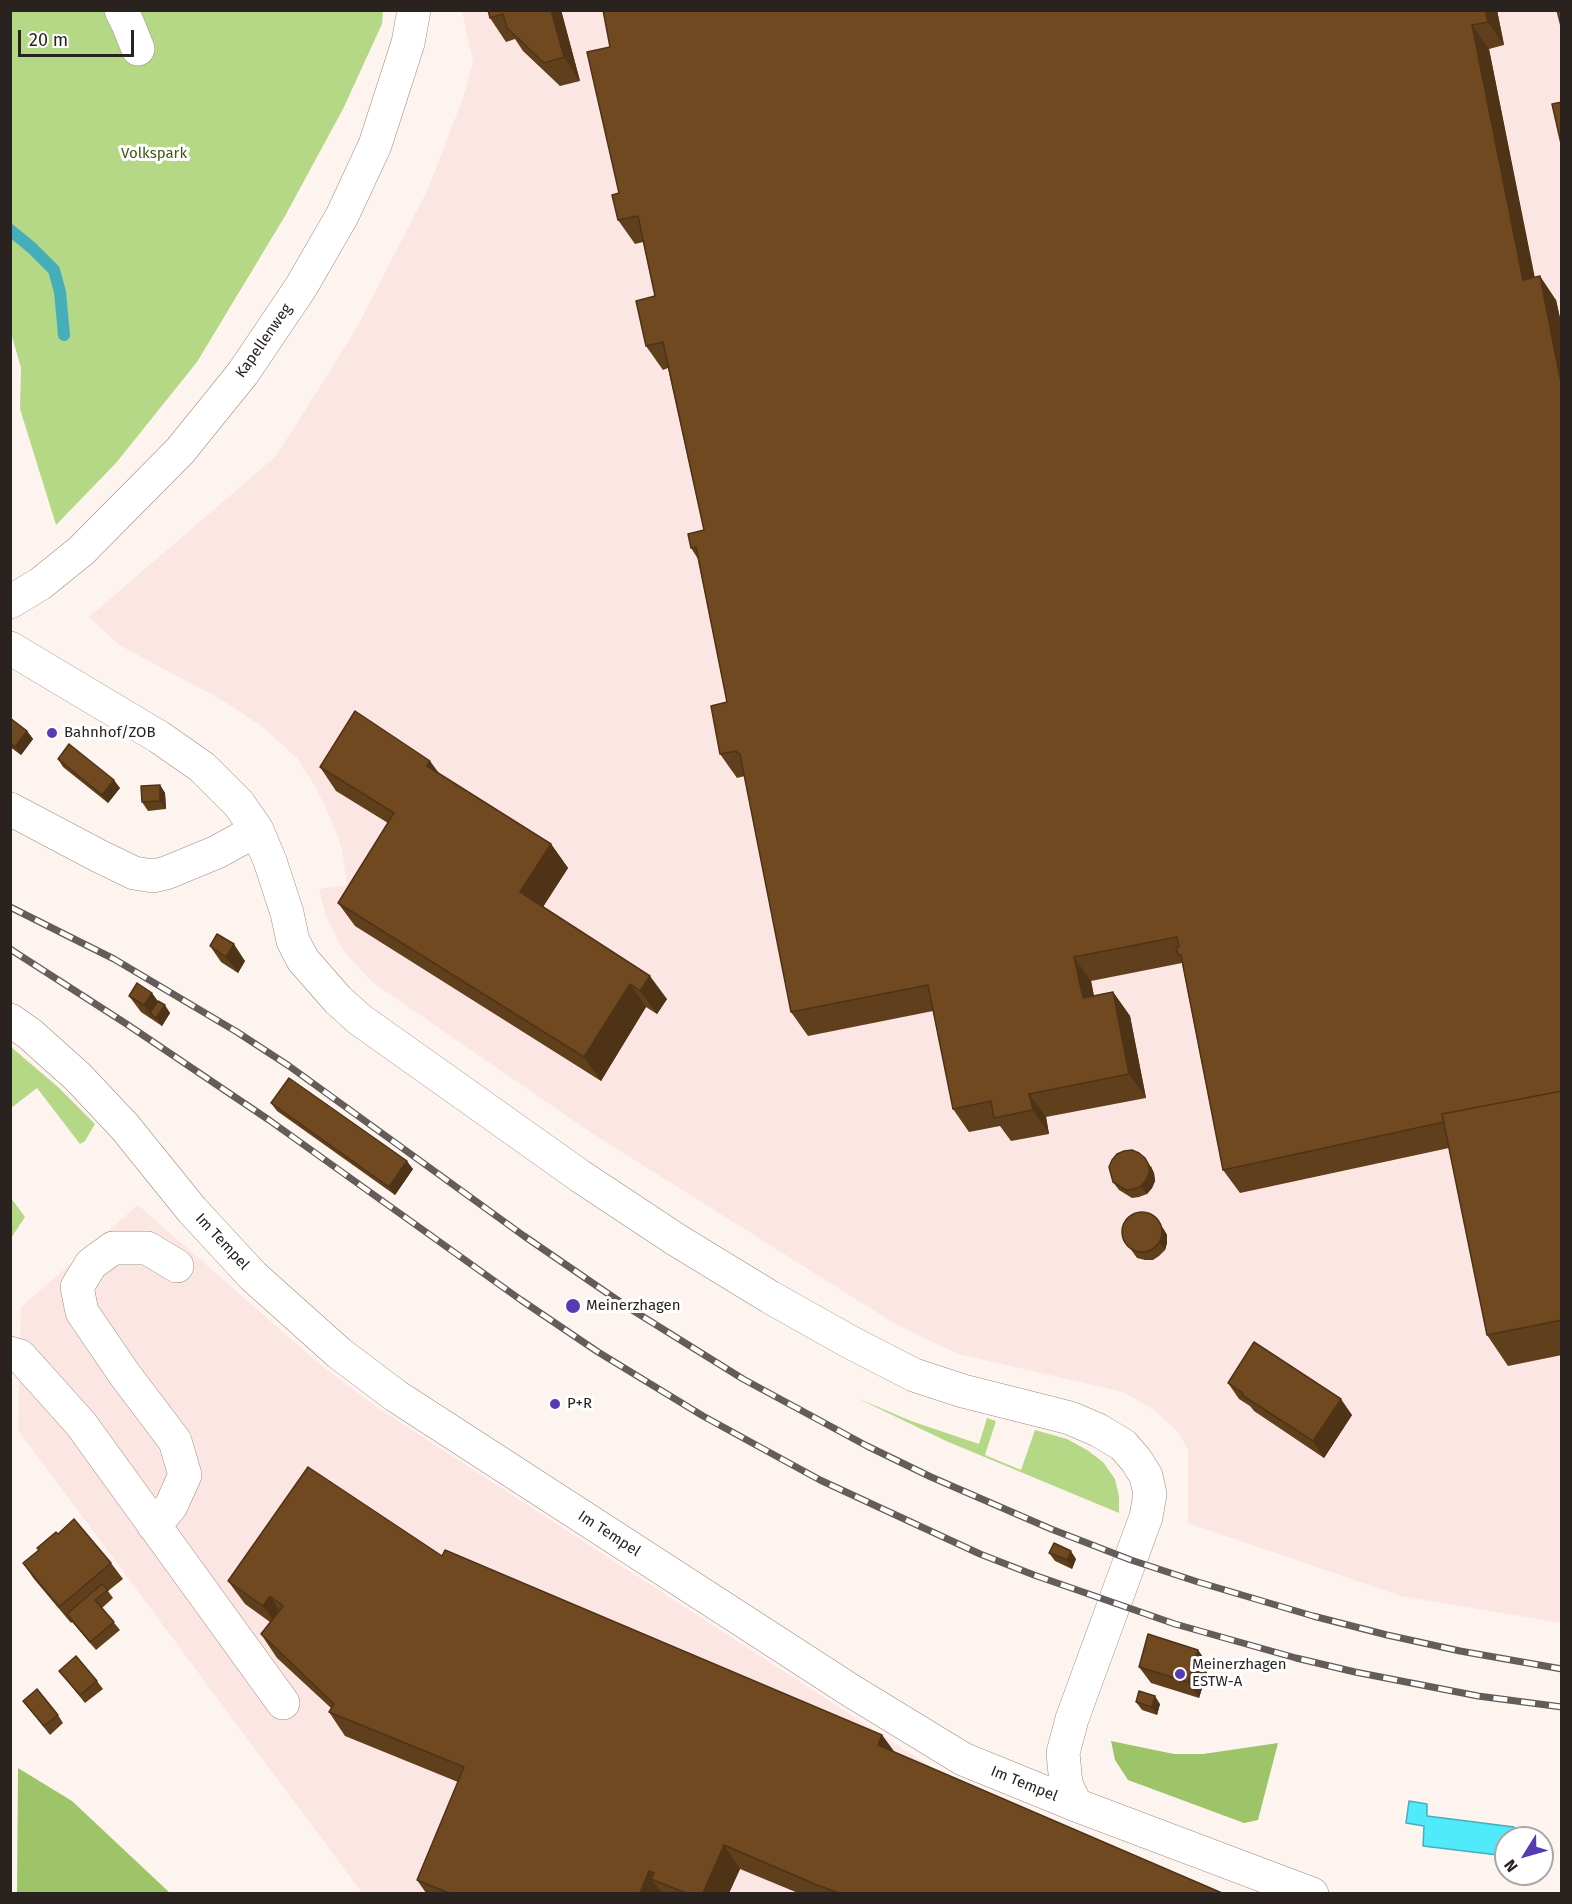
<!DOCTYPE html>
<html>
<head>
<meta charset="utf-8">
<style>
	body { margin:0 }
	#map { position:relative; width:1572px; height:1904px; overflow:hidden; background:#fdf4ef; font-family:"Fira Sans",sans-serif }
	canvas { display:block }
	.frame { position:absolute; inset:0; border:12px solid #2a221e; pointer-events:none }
	.north { position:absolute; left:1494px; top:1826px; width:60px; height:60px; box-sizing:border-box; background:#fff; border:2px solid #aaa7a5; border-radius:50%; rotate:233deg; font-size:16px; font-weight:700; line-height:24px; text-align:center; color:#2a221e }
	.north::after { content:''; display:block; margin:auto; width:21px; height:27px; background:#553cb4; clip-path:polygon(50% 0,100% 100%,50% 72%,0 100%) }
	.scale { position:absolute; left:18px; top:30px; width:116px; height:27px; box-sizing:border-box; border:3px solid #2a221e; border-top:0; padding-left:8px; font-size:18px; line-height:21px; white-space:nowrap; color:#2a221e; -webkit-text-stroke:4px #fff; paint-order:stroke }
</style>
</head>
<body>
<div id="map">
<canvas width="1572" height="1904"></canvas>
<div class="frame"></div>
<div class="north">N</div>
<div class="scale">20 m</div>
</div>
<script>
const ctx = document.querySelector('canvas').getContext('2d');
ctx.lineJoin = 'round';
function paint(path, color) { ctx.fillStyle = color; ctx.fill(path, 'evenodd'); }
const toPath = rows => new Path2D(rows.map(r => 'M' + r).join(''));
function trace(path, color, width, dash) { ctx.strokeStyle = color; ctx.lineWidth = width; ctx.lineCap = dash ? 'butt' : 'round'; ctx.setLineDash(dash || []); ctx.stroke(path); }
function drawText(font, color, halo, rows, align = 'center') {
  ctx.font = font + ' "Fira Sans",sans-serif'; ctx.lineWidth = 6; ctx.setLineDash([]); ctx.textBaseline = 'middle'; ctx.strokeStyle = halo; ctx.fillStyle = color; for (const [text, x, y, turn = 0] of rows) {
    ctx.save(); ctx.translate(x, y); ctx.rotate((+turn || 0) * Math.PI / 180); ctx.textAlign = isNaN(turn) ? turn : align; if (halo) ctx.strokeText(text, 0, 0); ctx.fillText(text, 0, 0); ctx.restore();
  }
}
paint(toPath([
	[462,11,1561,11,1561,1623,1401,1596,1188,1523,1188,1450,1178,1432,1154,1410,1123,1392,958,1354,897,1325,590,1132,372,982,342,949,325,913,319,889,347,885,342,849,331,819,316,788,297,758,260,725,220,699,119,645,89,617,276,456,355,331,428,189,463,98,473,62],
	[138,1205,321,1365,378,1408,959,1785,1204,1893,362,1893,18,1430,21,1307]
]), '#fce6e3');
paint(toPath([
	[11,11,383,11,382,24,343,109,285,216,197,362,116,463,56,525,20,409,21,368,11,333],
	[11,1047,58,1087,95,1124,85,1141,80,1144,37,1088,11,1108],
	[11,1198,25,1217,11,1238],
	[857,1398,911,1421,979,1444,987,1418,996,1421,985,1455,1021,1470,1035,1430,1067,1439,1087,1450,1103,1462,1115,1479,1119,1496,1119,1513,946,1441]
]), '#b5d886');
paint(toPath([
	[1111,1741,1174,1754,1203,1754,1278,1743,1258,1820,1244,1823,1128,1780,1115,1760],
	[18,1768,72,1801,170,1893,17,1893]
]), '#9dc468');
const water = toPath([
	[1409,1801,1427,1804,1427,1816,1514,1827,1513,1838,1506,1838,1506,1856,1423,1846,1424,1826,1406,1823,1409,1801]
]);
paint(water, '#51eafb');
trace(water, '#45aeb9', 1.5);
trace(toPath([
	[10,230,32,248,54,270,60,292,64,335]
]), '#45aeb9', 12);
const minor = toPath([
	[121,10,128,24,138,49],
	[10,602,40,584,81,551,180,451,243,373,301,287,342,216,375,145,408,43,414,10],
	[10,648,159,737,202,767,239,804,257,830,270,861,287,913,293,941,303,960,338,1000,359,1019,580,1176,675,1239,770,1297,850,1342,914,1375,963,1391,1070,1418,1098,1430,1123,1445,1136,1460,1146,1476,1150,1494,1146,1517,1072,1719,1063,1753,1066,1784,1076,1805],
	[10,809,99,856,134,873,153,876,166,873,217,852,257,830],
	[10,1020,30,1034,78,1077,125,1127,192,1210,253,1276,339,1353,396,1396,850,1690,963,1759,1076,1805,1312,1894],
	[10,1353,20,1356,81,1424,283,1703],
	[154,1526,171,1506,185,1475,175,1441,125,1375,82,1312,77,1287,91,1264,113,1248,147,1248,177,1266]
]);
trace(minor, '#9f8a7f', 34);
trace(minor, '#fff', 33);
const rail = toPath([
	[10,907,114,959,237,1032,289,1066,524,1236,629,1308,743,1379,867,1446,931,1477,1051,1529,1131,1560,1198,1582,1313,1616,1387,1635,1460,1651,1562,1669],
	[10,949,125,1023,269,1120,521,1300,598,1352,703,1416,820,1480,980,1554,1034,1575,1175,1624,1296,1658,1355,1672,1478,1696,1562,1707]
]);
trace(rail, '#645c58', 7);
trace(rail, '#fff', 4.5, [14]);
paint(toPath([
	[488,10,561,10,580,81,560,86,523,51,515,39,506,42,490,18],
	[603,10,1497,10,1504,45,1489,49,1534,277,1556,300,1562,327,1562,1355,1508,1366,1487,1335,1449,1148,1240,1193,1223,1170,1182,963,1091,981,1094,996,1113,992,1130,1016,1146,1098,1046,1117,1049,1134,1011,1141,1000,1126,969,1132,953,1109,933,1011,808,1036,791,1012,745,776,737,778,720,754,727,702,698,559,691,548,704,530,668,368,663,370,646,346,655,296,643,242,635,244,618,220,619,193,610,47],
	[10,718,27,731,33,739,21,755,10,747],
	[58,759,120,788,108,803,63,767],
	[320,767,438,773,551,844,568,868,543,907,667,999,657,1014,646,1007,601,1081,355,926,338,903,388,823,336,791],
	[160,785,165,793,166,809,148,811,142,802],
	[210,946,245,961,238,973,221,962],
	[129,996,158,1001,170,1013,162,1026,141,1012],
	[271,1103,413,1169,395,1195,277,1111],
	[1151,1166,1154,1173,1155,1181,1152,1188,1147,1194,1139,1197,1132,1198,1119,1190,1113,1182],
	[1163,1228,1167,1235,1167,1243,1165,1250,1159,1256,1153,1260,1145,1260,1137,1258,1122,1237],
	[1228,1383,1352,1415,1324,1458,1254,1411,1250,1406,1239,1399],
	[58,1534,111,1563,123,1579,108,1591,113,1598,102,1608,120,1630,96,1650,72,1622,71,1623,34,1579,23,1563],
	[1049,1553,1076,1559,1072,1569,1055,1561],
	[442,1556,882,1735,894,1752,1222,1893,798,1893,740,1869,729,1893,426,1893,417,1880,458,1782,345,1736,329,1712,331,1708,277,1658,261,1634,270,1622,245,1604,228,1581],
	[1198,1650,1209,1666,1199,1698,1151,1683,1139,1667],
	[59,1671,97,1681,103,1689,85,1703],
	[23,1701,58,1715,63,1723,50,1735],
	[1136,1702,1160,1704,1157,1715,1142,1710]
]), '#603f1c');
paint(toPath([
	[551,10,561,10,580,81,564,57],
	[1485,10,1497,10,1504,45,1488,22],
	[1472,25,1489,49,1540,303,1523,280],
	[1540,276,1556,300,1562,327,1562,388],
	[27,731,33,739,21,755,15,747],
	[430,761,447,784,427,766],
	[114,780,120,788,108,803,102,795],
	[160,785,165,793,166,809,160,801],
	[551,844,568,868,537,916,520,892],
	[234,944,245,961,238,973,226,957],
	[1074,957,1091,981,1099,1022,1083,998],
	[650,976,667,999,657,1014,640,991],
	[630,984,646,1007,601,1081,584,1057],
	[1113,992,1130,1016,1146,1098,1129,1074],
	[152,993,163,1008,165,1005,170,1013,162,1026,156,1018,150,1013,144,1005],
	[1029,1094,1046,1117,1049,1134,1033,1110],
	[1145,1158,1154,1173,1155,1181,1152,1188,1147,1194,1141,1186],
	[407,1161,413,1169,395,1195,389,1187],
	[1158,1220,1167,1235,1167,1243,1165,1250,1159,1242],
	[1341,1399,1352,1415,1324,1458,1313,1441],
	[1071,1551,1076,1559,1072,1569,1067,1560],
	[270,1596,286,1620,280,1629,263,1606],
	[1198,1650,1209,1666,1199,1698,1188,1682],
	[1155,1696,1160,1704,1157,1715,1152,1707],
	[882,1735,899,1758,878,1745],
	[724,1845,740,1869,729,1893,703,1893],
	[649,1871,656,1881,651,1879,662,1893,640,1893]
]), '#4e3317');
const building = toPath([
	[488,10,551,10,564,57,544,63,507,28,503,14,490,18,488,10],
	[603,10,1485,10,1488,22,1472,25,1523,280,1540,276,1562,388,1562,1091,1442,1114,1444,1122,1223,1170,1181,955,1178,955,1176,947,1179,947,1177,937,1074,957,1083,998,1113,992,1129,1074,1029,1094,1033,1110,994,1118,991,1101,953,1109,928,985,791,1012,740,754,737,753,737,751,720,754,711,706,727,702,696,547,691,548,688,534,704,530,663,342,646,346,636,301,655,296,638,216,618,220,612,195,619,193,587,52,610,47,603,10],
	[1557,10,1562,10,1562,30,1557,10],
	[1562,102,1562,148,1552,104,1562,102],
	[355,711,430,761,427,766,551,844,520,892,650,976,640,991,630,984,584,1057,338,903,394,813,320,767,355,711],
	[10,718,27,731,15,747,10,743,10,718],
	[69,744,114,780,102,795,58,759,69,744],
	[160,785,160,801,142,802,141,786,160,785],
	[217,934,234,944,226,957,210,946,217,934],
	[137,983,152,993,144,1005,129,996,137,983],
	[158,1001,165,1005,156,1018,150,1013,158,1001],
	[289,1078,407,1161,389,1187,271,1103,289,1078],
	[1562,1091,1562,1320,1487,1335,1442,1114,1562,1091],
	[1132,1150,1139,1153,1145,1158,1149,1165,1149,1173,1146,1180,1141,1186,1134,1189,1126,1190,1113,1182,1109,1167,1112,1160,1117,1154,1124,1151,1132,1150],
	'1122 1232a20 20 0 1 1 40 0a20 20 0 1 1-40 0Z',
	[1254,1342,1341,1399,1313,1441,1242,1395,1243,1393,1228,1383,1254,1342],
	[308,1467,442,1556,445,1550,882,1735,878,1745,1222,1893,839,1893,817,1885,724,1845,703,1893,686,1893,651,1879,654,1873,649,1871,640,1893,449,1893,417,1880,464,1767,329,1712,334,1704,261,1634,283,1606,270,1596,263,1606,228,1581,308,1467],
	[74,1519,111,1563,59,1607,23,1563,39,1550,37,1548,56,1532,58,1534,74,1519],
	[1054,1543,1071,1551,1067,1560,1049,1553,1054,1543],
	[102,1584,108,1590,95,1600,114,1622,90,1642,67,1614,102,1584],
	[1148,1634,1198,1650,1188,1682,1139,1667,1148,1634],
	[76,1656,97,1681,80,1695,59,1671,76,1656],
	[37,1689,58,1715,44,1726,23,1701,37,1689],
	[1139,1691,1155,1696,1152,1707,1136,1702,1139,1691]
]);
paint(building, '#704921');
trace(building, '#4e3317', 1.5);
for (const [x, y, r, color] of [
	[52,733,6,"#553cb4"],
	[573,1306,8,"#553cb4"],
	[555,1404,6,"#553cb4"],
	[1180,1674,6,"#553cb4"]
]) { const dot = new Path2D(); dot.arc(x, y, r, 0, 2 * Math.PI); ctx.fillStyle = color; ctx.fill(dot); trace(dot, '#fff', 2); }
drawText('15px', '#405918', '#fff', [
	["Volkspark",154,154]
]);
drawText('15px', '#2a221e', '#fff', [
	["Kapellenweg",264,341,-55],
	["Im Tempel",222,1242,47],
	["Im Tempel",609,1534,33],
	["Im Tempel",1024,1784,22]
]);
drawText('15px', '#2a221e', '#fff', [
	["Bahnhof/ZOB",64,733],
	["Meinerzhagen",586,1306],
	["P+R",567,1404],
	["Meinerzhagen",1192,1665],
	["ESTW-A",1192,1682]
], 'left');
</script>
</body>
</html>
